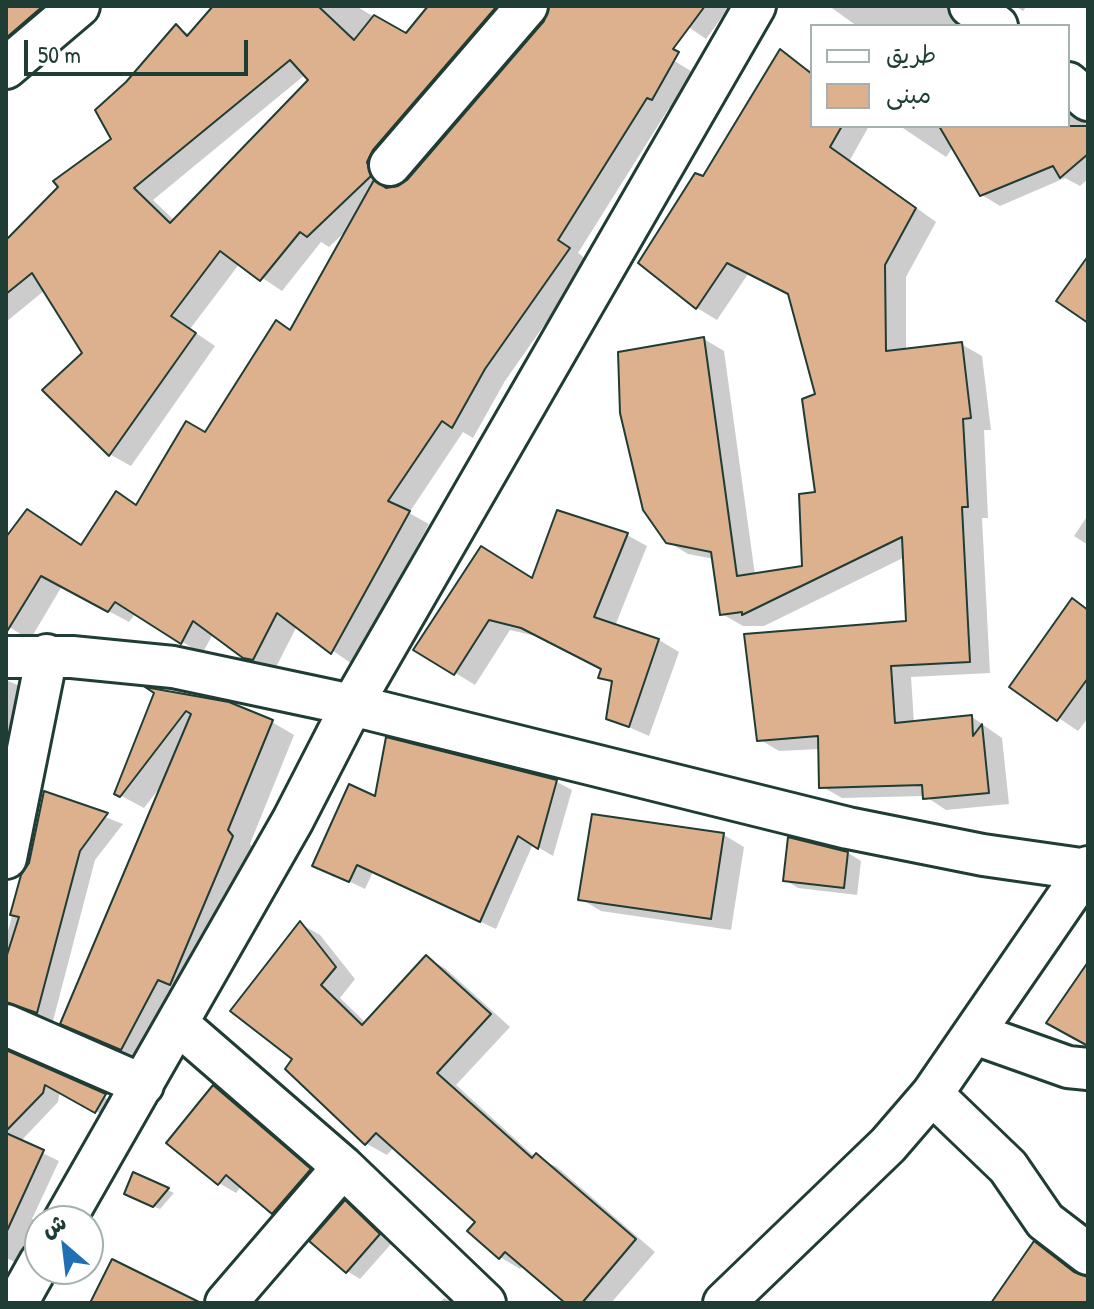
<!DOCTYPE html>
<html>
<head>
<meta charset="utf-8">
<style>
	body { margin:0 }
	#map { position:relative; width:1094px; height:1309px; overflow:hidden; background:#fff; font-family:"Patrick Hand","Playpen Sans Arabic",sans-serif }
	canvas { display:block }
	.frame { position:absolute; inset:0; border:8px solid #1f3d34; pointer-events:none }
	.legend { position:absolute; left:810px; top:24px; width:260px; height:104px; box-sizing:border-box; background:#fff; border:2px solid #a5b1ae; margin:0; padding:10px 14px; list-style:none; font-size:24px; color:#1f3d34 }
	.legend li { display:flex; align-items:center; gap:16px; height:40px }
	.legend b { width:40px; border:2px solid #a5b1ae }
	.north { position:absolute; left:24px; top:1205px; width:80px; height:80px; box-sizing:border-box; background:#fff; border:2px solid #a5b1ae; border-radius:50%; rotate:332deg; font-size:22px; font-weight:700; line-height:32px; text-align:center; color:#1f3d34 }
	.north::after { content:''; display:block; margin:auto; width:28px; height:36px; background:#1f6fb2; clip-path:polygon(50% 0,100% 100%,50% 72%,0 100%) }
	.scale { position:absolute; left:24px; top:40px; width:224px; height:36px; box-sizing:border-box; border:4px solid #1f3d34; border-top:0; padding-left:10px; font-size:24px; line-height:28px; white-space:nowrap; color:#1f3d34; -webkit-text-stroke:6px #fff; paint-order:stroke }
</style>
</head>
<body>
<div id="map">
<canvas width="1094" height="1309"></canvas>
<div class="frame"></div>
<ul class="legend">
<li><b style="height:10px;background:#fff"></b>طريق</li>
<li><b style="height:22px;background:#ddb08e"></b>مبنى</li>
</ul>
<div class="north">ش</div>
<div class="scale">50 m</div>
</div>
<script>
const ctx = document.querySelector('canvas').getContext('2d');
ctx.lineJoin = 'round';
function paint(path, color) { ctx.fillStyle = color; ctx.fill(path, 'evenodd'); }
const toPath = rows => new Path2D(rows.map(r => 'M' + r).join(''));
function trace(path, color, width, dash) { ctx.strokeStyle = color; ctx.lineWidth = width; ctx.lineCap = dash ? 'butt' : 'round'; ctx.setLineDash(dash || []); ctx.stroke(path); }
paint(toPath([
	[6,6,73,6,6,42],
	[216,6,356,6,406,36,431,6,527,6,387,174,391,189,409,182,546,22,551,6,586,6,694,73,674,110,669,108,578,253,589,261,505,381,473,438,463,432,409,513,429,524,352,664,297,626,274,671,244,657,213,634,202,654,136,613,129,622,62,586,30,640,6,625,6,540,82,547,117,494,138,506,206,434,292,332,347,230,329,247,321,242,282,291,240,263,190,329,215,346,131,466,111,455,45,390,84,354,45,290,6,322,6,243,114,139,127,83,176,26,189,34],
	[306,74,311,80,175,221,153,200],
	[658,6,730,6,706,39],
	[829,6,967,6,967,26,857,26],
	[1015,6,1027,6,1023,11],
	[781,51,812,72,812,126,869,126,850,160,936,222,906,277,906,351,961,344,982,356,991,430,984,430,988,518,982,518,990,673,911,677,914,723,972,717,1002,738,1009,804,946,810,925,796,842,798,821,786,820,749,779,751,759,739,908,623,905,557,764,626,743,626,722,614,714,559,688,554,667,541,704,339,724,351,755,575,804,567,817,494,817,395,790,295,748,274,717,320,697,308,703,179],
	[1068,111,1088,125,1088,179,1080,186,1065,178,1000,206,982,195,953,147,946,157,900,126,1068,126],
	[1088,515,1088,545,1074,536],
	[627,535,647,546,615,626,659,640,679,652,649,736,608,718,613,684,601,677,603,669,544,638,510,630,475,685,416,649,533,580],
	[1073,601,1088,610,1088,718,1078,731,1011,686],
	[6,680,38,694,6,796],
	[157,692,272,722,294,735,250,844,254,850,144,1062,63,1023,161,786,144,808,116,793],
	[557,782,572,790,553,856,533,844,496,929,373,872,365,889,315,865,377,799],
	[46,794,123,824,95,860,53,1021,20,1010,6,1019,6,938,23,876,30,863],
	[724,835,744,847,731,930,601,911,581,899],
	[848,853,861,861,857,895,798,888,785,880],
	[301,924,320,935,355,979,340,998,366,1023,426,957,446,969,510,1027,456,1085,535,1157,557,1167,655,1252,611,1303,568,1303,524,1265,520,1269,500,1257,478,1222,394,1147,387,1155,367,1144,288,1069,294,1059],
	[6,1052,121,1105,112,1120,60,1091,58,1102,20,1142,59,1161,32,1219,40,1224,40,1247,30,1269,6,1258,6,1175,31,1184,6,1152],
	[213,1087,230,1097,326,1180,291,1222,242,1185,236,1193,219,1183],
	[134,1175,168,1190,174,1193,160,1209,132,1197],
	[345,1203,392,1243,360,1279,347,1271],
	[444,1298,453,1303,440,1303]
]), '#0003');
const building = toPath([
	[6,6,43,6,6,38,6,6],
	[213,6,318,6,354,40,374,15,406,33,428,6,497,6,373,150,367,162,371,176,307,237,300,232,260,281,220,251,171,316,196,333,109,456,42,390,82,353,32,273,6,294,6,240,58,187,53,181,111,139,95,110,126,82,176,24,187,36,213,6],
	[290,60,308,80,170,223,134,188,290,60],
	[549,6,705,6,673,49,679,52,652,100,647,98,558,240,570,248,485,369,452,428,442,421,388,501,410,511,331,654,277,613,253,660,243,658,193,621,181,644,115,602,108,612,41,576,6,633,6,537,27,509,81,545,116,491,136,505,186,421,205,432,276,320,290,330,374,180,386,188,398,186,407,180,544,21,549,6],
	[780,49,812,74,812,126,842,126,830,147,916,208,885,265,886,351,962,342,971,418,963,419,968,507,962,507,970,662,891,666,895,723,972,715,973,736,982,724,989,793,923,799,922,785,819,788,818,736,757,741,744,634,906,621,902,537,742,615,742,612,720,615,711,552,666,543,643,510,620,413,618,352,704,337,737,576,802,566,799,494,815,492,802,399,815,394,788,294,727,263,696,309,638,263,695,173,703,176,780,49],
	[939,126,1088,126,1088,154,1060,178,1053,166,980,196,939,126],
	[1088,256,1088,323,1056,301,1088,256],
	[557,510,628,533,594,617,659,639,629,727,606,719,612,681,598,678,601,669,521,628,489,620,454,675,413,650,481,546,532,578,557,510],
	[1072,598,1088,610,1088,678,1057,721,1009,687,1072,598],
	[145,687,229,702,273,720,228,830,233,836,170,985,158,980,121,1050,60,1024,191,714,186,711,120,797,114,794,154,693,145,687],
	[386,737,557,780,538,849,518,836,480,922,357,865,349,882,312,866,349,784,375,796,386,737],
	[44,791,108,813,80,851,37,1013,6,1002,6,958,19,917,10,915,21,875,29,863,44,791],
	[592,814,724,833,711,919,578,900,592,814],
	[788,837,848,852,844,888,783,881,788,837],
	[300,921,336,967,321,985,362,1025,426,955,491,1014,437,1073,532,1158,536,1153,636,1239,582,1303,565,1303,505,1252,499,1259,467,1231,475,1222,376,1133,365,1145,285,1069,292,1059,230,1011,300,921],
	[1088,962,1088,1046,1046,1023,1088,962],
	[6,1050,106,1094,95,1113,45,1085,43,1093,6,1131,6,1050],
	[213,1085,311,1169,272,1214,226,1175,218,1185,166,1143,213,1085],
	[6,1133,44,1150,6,1233,6,1133],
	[133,1172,169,1188,153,1207,124,1194,133,1172],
	[345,1200,380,1234,346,1273,309,1241,345,1200],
	[1034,1241,1074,1272,1088,1277,1088,1303,991,1303,1034,1241],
	[112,1259,201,1303,90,1303,112,1259]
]);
paint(building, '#ddb08e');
trace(building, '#1f3d34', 2);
const minor = toPath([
	[970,6,997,26],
	[6,68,79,6],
	[1068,83,1088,100],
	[390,165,527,6],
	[6,657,72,657,173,667,352,705,848,828,983,855,1088,870],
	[6,858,47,655],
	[178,1024,343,1167,485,1303],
	[6,1025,143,1085],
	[975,1034,1068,1067,1088,1069],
	[932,1094,1008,1167,1045,1221,1088,1254],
	[64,1221,293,820,352,705,755,6],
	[17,1303,40,1262],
	[226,1303,343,1167],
	[724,1303,888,1145,932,1094,1088,867]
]);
trace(minor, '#1f3d34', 46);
trace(minor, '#fff', 40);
</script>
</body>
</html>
